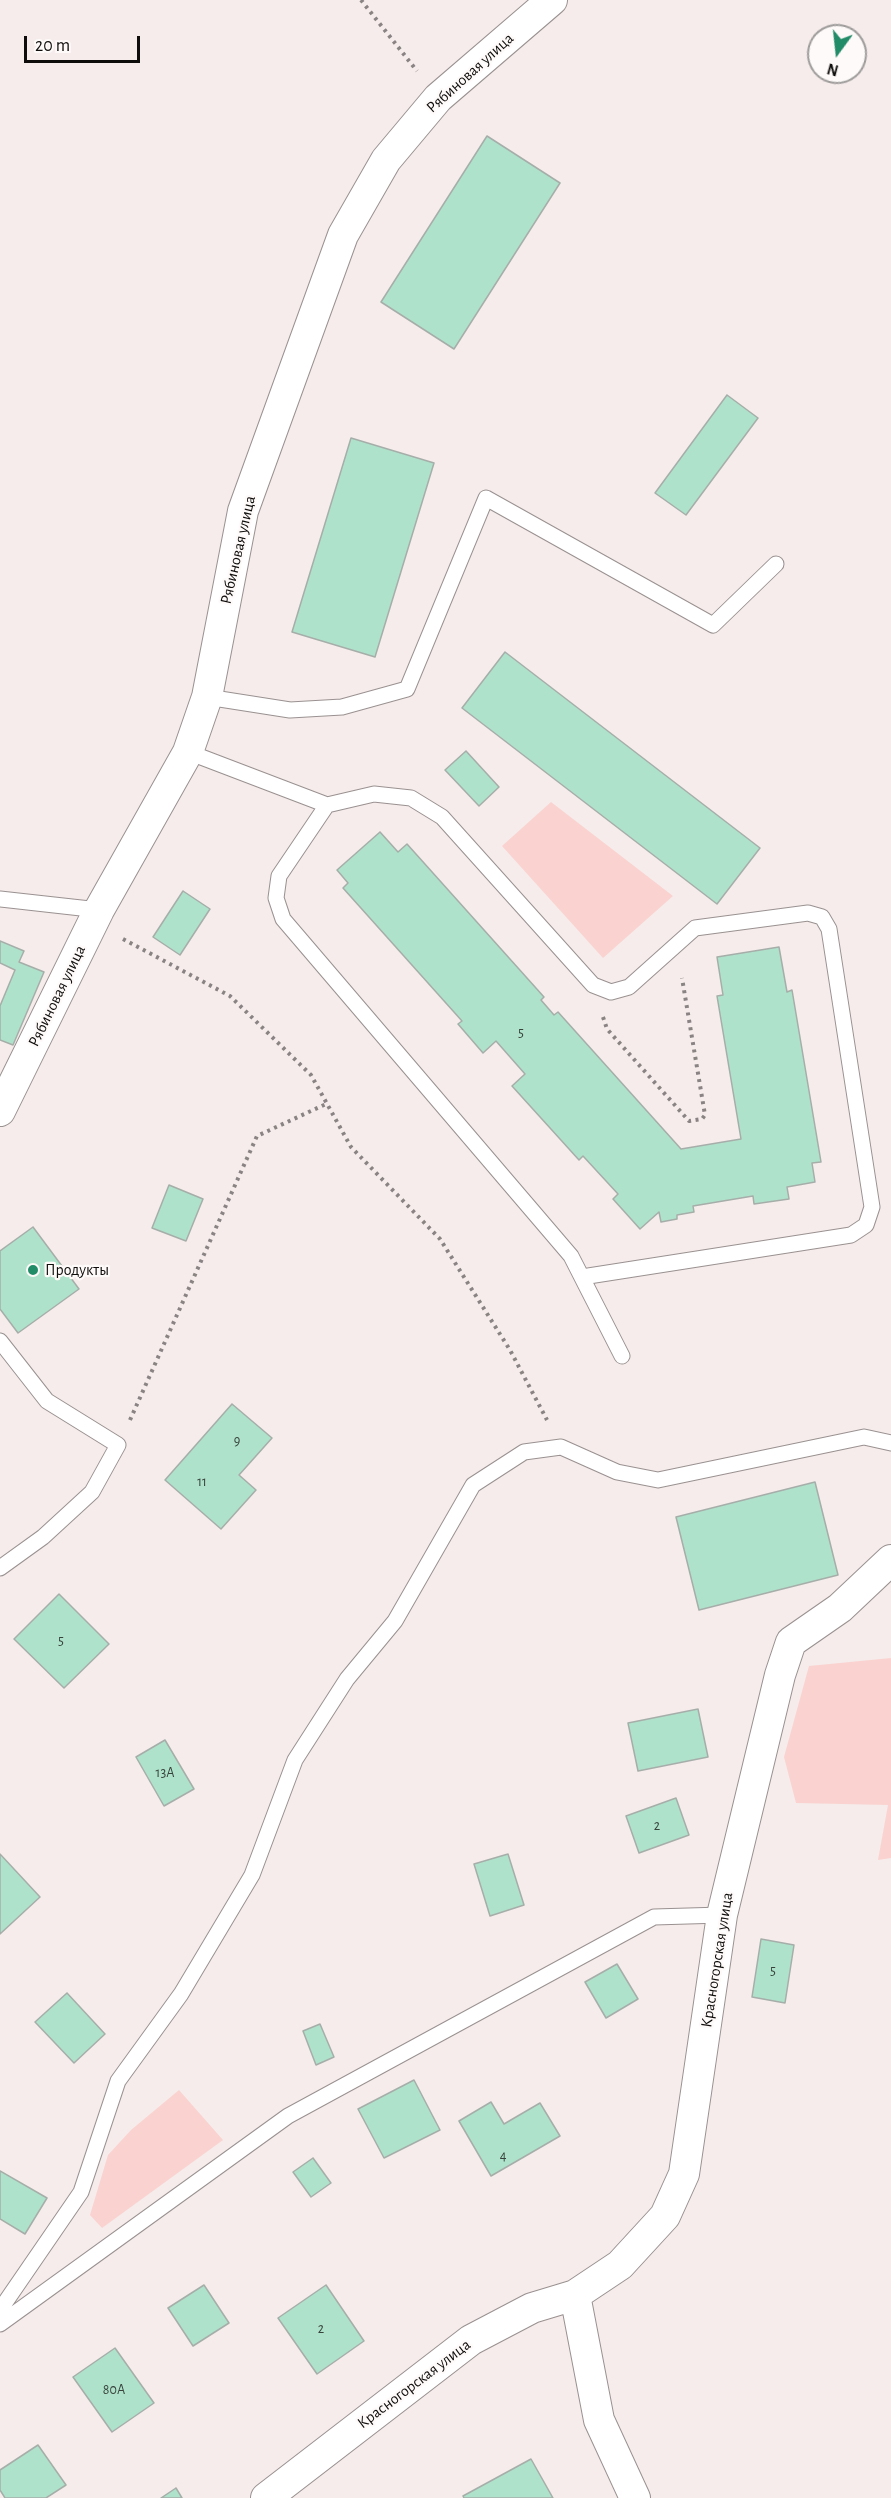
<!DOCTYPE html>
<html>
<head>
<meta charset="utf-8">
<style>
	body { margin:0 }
	#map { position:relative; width:891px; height:2498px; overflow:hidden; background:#f5eceb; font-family:"Alegreya Sans",sans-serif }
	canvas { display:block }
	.north { position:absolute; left:807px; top:24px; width:60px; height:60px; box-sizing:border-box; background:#fefafa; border:2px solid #9e9b9b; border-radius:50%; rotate:195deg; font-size:16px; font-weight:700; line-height:24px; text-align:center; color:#0f0c0c }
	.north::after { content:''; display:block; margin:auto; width:21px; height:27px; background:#228b67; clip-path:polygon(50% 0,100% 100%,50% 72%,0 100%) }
	.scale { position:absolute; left:24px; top:36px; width:116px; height:27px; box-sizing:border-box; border:3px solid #0f0c0c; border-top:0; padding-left:8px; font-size:18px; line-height:21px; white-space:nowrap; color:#0f0c0c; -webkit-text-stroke:4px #fefafa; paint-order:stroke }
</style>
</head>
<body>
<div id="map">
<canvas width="891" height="2498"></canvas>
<div class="north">N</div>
<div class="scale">20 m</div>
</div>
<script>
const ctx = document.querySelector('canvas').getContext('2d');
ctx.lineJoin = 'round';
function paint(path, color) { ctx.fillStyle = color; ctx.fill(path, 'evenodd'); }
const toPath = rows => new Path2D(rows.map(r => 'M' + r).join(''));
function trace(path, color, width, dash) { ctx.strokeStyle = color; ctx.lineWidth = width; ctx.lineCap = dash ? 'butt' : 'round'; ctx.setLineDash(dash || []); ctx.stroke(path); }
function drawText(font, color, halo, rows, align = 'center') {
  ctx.font = font + ' "Alegreya Sans",sans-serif'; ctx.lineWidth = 4.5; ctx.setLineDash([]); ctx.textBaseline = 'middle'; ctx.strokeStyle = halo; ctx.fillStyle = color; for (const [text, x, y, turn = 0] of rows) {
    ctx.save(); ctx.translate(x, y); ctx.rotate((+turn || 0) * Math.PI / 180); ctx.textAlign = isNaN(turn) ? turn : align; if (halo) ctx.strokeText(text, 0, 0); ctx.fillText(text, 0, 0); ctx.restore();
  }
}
paint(toPath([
	[551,802,673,896,603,958,502,846],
	[891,1658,891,1858,878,1860,888,1805,796,1803,784,1757,809,1666],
	[179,2090,223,2140,102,2228,90,2215,108,2155,131,2130]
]), '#fad3d0');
const building = toPath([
	[487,136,560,183,454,349,381,302,487,136],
	[727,395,758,418,686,515,655,493,727,395],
	[351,438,434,463,375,657,292,632,351,438],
	[505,652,760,848,717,904,462,708,505,652],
	[466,751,499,787,479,806,445,770,466,751],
	[380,832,398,852,407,844,544,997,541,1000,554,1015,558,1012,681,1149,741,1139,717,996,723,995,717,957,779,947,787,992,792,990,821,1162,812,1163,815,1182,787,1187,789,1199,754,1204,753,1196,693,1206,694,1212,677,1215,677,1219,661,1222,659,1212,640,1229,613,1199,618,1194,583,1156,579,1160,512,1086,525,1074,496,1041,483,1053,458,1024,462,1021,343,888,348,883,337,870,380,832],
	[183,891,210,909,180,955,153,937,183,891],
	[0,941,24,951,19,962,44,972,13,1045,0,1040,0,1006,15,970,0,963,0,941],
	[169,1185,203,1199,186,1241,152,1228,169,1185],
	[33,1227,79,1289,18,1333,0,1309,0,1251,33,1227],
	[232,1404,272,1438,239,1475,256,1490,221,1529,165,1480,232,1404],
	[815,1482,838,1575,699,1610,676,1517,815,1482],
	[59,1594,109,1644,64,1688,14,1639,59,1594],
	[698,1709,708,1757,638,1771,628,1723,698,1709],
	[165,1740,194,1789,164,1806,136,1757,165,1740],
	[676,1798,689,1835,639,1853,626,1816,676,1798],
	[0,1854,40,1897,0,1934,0,1854],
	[508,1854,524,1905,490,1916,474,1864,508,1854],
	[761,1939,794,1945,785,2003,752,1997,761,1939],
	[617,1964,638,1999,606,2018,585,1982,617,1964],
	[67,1993,105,2034,74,2063,35,2022,67,1993],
	[320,2024,334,2057,316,2065,303,2031,320,2024],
	[414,2080,440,2130,384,2158,358,2109,414,2080],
	[491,2102,504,2124,540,2103,560,2136,491,2176,459,2121,491,2102],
	[313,2158,331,2183,311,2197,293,2172,313,2158],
	[0,2171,47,2198,25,2234,0,2219,0,2171],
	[204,2285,229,2323,193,2346,168,2308,204,2285],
	[326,2285,364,2341,317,2374,278,2318,326,2285],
	[115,2348,154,2403,112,2432,73,2377,115,2348],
	[38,2445,66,2485,46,2498,5,2498,0,2490,0,2470,38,2445],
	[531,2459,553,2498,464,2498,463,2496,531,2459],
	[176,2488,182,2498,161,2498,176,2488]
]);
paint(building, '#afe2cb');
trace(building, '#a6aeaa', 1.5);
const lane = toPath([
	[207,697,290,710,342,707,407,689,486,498,713,625,776,564],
	[188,752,327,805,374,794,411,798,442,817,593,985,611,992,629,987,695,928,808,913,822,917,829,929,872,1207,866,1225,851,1235,582,1277],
	[327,805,279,876,276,898,283,919,571,1256,622,1356],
	[0,899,99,910],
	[0,1341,47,1401,118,1445,92,1492,43,1537,0,1568],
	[0,2310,81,2192,118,2081,181,1994,252,1875,295,1760,347,1679,395,1621,473,1485,524,1452,561,1447,617,1472,658,1480,864,1437,891,1443],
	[0,2324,288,2116,654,1917,722,1915]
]);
const street = toPath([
	[0,1111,99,910,188,752,207,697,243,511,343,235,386,160,438,98,552,0],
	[575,2295,599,2420,635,2498],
	[266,2498,471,2340,532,2308,575,2295,620,2265,665,2216,684,2174,722,1915,780,1675,791,1642,840,1608,891,1560]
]);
trace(lane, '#9a9191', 17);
trace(street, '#9a9191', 32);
trace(toPath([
	[361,0,417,71],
	[123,939,230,996,311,1075,351,1147,440,1239,510,1350,547,1420],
	[603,1017,607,1029,689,1121,702,1119,705,1115,682,978],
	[130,1420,257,1136,326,1104]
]), '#898383', 4, [3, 4.5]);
trace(lane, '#fff', 15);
trace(street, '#fff', 30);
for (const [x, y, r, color] of [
	[33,1270,6,"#228b67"]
]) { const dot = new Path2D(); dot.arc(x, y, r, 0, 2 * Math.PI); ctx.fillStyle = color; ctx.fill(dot); trace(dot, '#fefafa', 2); }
drawText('14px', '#37423c', null, [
	["5",521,1033],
	["9",237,1441],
	["11",202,1482],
	["5",61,1641],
	["13А",165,1773],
	["2",657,1826],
	["5",773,1971],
	["4",503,2156],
	["2",321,2329],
	["80А",114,2390]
]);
drawText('16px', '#0f0c0c', '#fefafa', [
	["Рябиновая улица",470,73,-42],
	["Рябиновая улица",238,550,-77],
	["Рябиновая улица",57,996,-64],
	["Красногорская улица",717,1960,-81],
	["Красногорская улица",414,2384,-37]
]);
drawText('16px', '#0f0c0c', '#fefafa', [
	["Продукты",45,1270]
], 'left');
</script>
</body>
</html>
